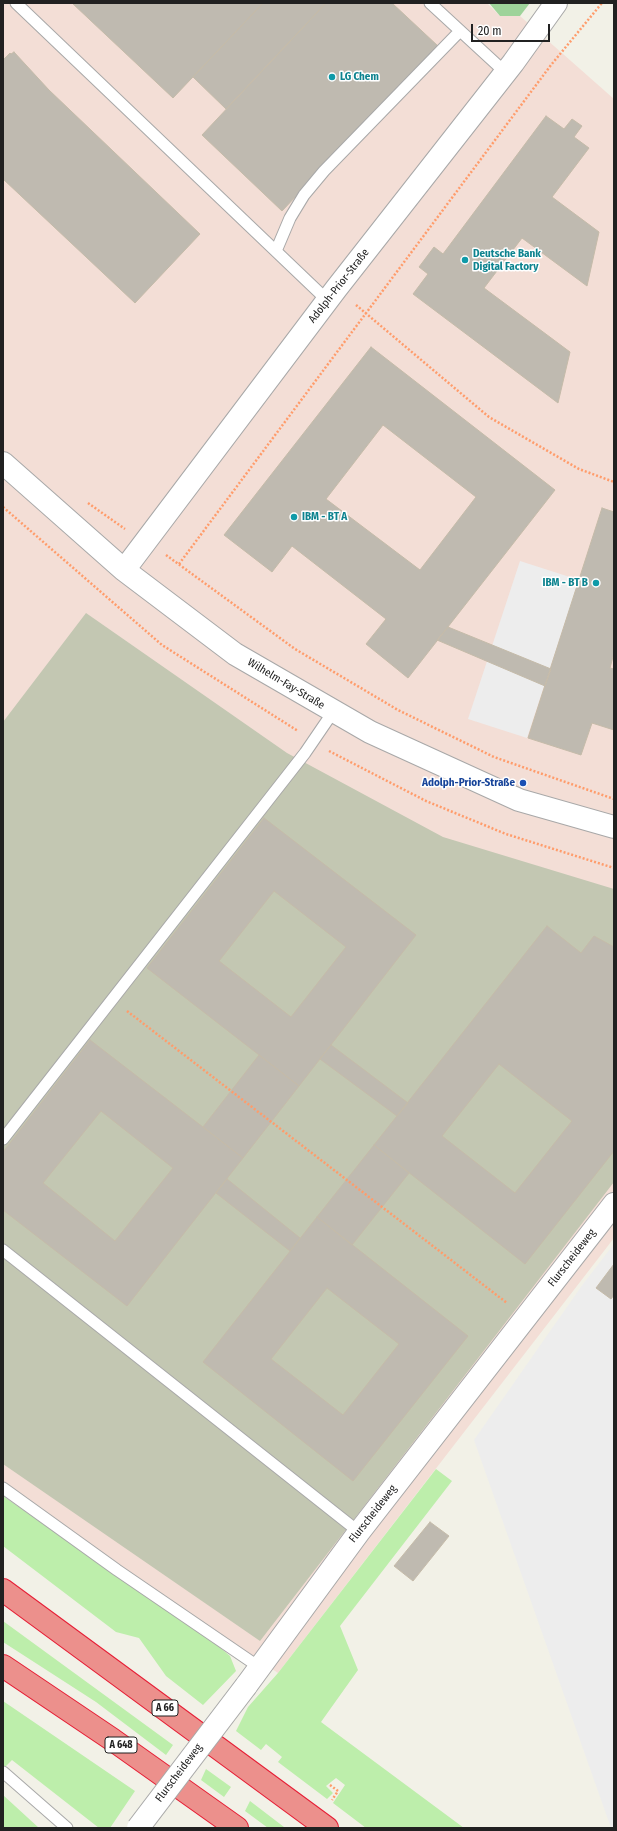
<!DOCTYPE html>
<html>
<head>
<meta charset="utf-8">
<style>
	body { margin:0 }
	#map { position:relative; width:617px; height:1831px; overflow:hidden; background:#f2f1e7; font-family:"Fira Sans Condensed",sans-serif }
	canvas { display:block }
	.frame { position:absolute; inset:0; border:4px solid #212121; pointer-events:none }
	.scale { position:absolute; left:471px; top:24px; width:79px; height:18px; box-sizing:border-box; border:2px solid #212121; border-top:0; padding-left:5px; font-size:12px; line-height:14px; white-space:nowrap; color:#212121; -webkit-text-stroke:3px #fff; paint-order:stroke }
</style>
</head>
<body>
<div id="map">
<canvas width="617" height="1831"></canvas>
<div class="frame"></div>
<div class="scale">20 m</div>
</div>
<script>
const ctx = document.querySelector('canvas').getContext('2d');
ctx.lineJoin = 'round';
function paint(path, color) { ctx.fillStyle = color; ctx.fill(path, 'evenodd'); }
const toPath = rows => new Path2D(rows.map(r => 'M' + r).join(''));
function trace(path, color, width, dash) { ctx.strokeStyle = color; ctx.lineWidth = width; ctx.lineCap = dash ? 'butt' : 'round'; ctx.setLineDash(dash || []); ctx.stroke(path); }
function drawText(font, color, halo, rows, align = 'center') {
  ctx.font = font + ' "Fira Sans Condensed",sans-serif'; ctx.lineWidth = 3; ctx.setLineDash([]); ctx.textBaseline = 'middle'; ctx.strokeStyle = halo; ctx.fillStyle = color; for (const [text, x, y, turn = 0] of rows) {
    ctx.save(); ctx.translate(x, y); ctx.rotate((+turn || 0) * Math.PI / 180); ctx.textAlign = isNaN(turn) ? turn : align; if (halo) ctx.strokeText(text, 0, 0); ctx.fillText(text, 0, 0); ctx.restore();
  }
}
paint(toPath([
	[3,3,487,3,500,16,520,16,614,99,614,1238,278,1673,3,1486]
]), '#f3ded6');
paint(toPath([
	[86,613,287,753,443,837,614,889,614,1182,260,1641,3,1464,3,722]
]), '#c3c7b2');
paint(toPath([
	[436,1469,452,1481,340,1626,358,1670,321,1722,464,1828,366,1828,333,1803,345,1785,336,1778,326,1786,333,1793,327,1799,278,1762,282,1757,266,1744,261,1750,236,1731,248,1707,278,1673],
	[3,1496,216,1644,230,1656,236,1671,203,1705,166,1676,139,1638,116,1632,3,1546],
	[3,1621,173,1745,166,1755,96,1702,3,1642],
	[3,1701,135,1791,110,1828,99,1828,12,1760,3,1769],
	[206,1769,231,1787,224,1797,201,1780],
	[3,1795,39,1828,3,1828],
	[250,1801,284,1827,286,1828,268,1828,245,1811]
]), '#bdeeab');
paint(toPath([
	[489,3,530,3,520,16,500,16]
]), '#9ed39a');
paint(toPath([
	[520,561,579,580,527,738,468,719],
	[614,1244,614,1828,611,1828,474,1440,583,1284]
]), '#ededed');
const building = toPath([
	[72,3,263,3,173,98,72,3],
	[263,3,326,3,226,109,193,77,263,3],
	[326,3,392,3,438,46,282,211,202,135,326,3],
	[14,52,49,90,200,234,135,303,3,179,3,60,10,53,11,54,14,52],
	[546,116,564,129,572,119,582,126,574,137,589,148,552,197,599,232,587,286,522,238,484,288,570,352,558,403,413,294,428,274,419,267,434,247,443,254,546,116],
	[371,347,555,490,408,678,366,644,386,619,292,546,272,572,224,535,371,347],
	[383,425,476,497,420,570,326,499,383,425],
	[602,508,614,512,614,653,610,668,614,669,614,730,592,723,581,755,528,738,602,508],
	[448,627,551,669,545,686,437,640,448,627],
	[264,818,416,935,299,1086,147,968,264,818],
	[274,891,346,947,291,1017,219,961,274,891],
	[547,926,581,953,594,936,614,947,614,1151,525,1264,374,1145,547,926],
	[499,1064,572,1121,515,1193,442,1136,499,1064],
	[90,1040,243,1158,127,1306,3,1210,3,1152,90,1040],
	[101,1111,173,1168,115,1241,43,1183,101,1111],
	[331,1045,408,1103,397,1116,320,1059,331,1045],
	[259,1055,299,1086,243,1158,203,1127,259,1055],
	[374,1145,409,1173,352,1245,317,1217,374,1145],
	[227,1179,300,1238,290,1251,216,1193,227,1179],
	[317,1217,468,1336,353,1481,203,1362,317,1217],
	[327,1288,399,1344,343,1415,271,1359,327,1288],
	[614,1264,614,1295,611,1299,596,1288,614,1264],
	[430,1522,449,1536,413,1581,394,1566,430,1522]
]);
paint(building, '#bfbab0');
trace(building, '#c5bba9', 1);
const service = toPath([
	[16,3,327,300],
	[430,3,506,73],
	[276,251,290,218,304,195,324,171,460,31],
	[3,1139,305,753,333,712],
	[3,1250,359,1532],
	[3,1488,117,1570,259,1667],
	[3,1772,67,1828]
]);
const minor = toPath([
	[3,463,124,570,235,654,370,732,519,800,614,827],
	[124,570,336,289,513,63,556,3],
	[246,1686,359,1532,614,1204]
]);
const motorway = toPath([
	[3,1590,327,1828],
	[3,1666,113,1740,237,1828]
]);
trace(service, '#a8a8a8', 13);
trace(minor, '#a8a8a8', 24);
trace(motorway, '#e61f36', 24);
trace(toPath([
	[356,305,489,417,579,469,614,482],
	[88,503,125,529],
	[3,507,162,645,298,731],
	[166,555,295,649,398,710,494,757,614,799],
	[179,564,551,65,602,3],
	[329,751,426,801,506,834,614,868],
	[127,1011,507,1303],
	[330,1785,338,1791,332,1800]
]), '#ff9c6b', 2.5, [2, 2]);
trace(service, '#fff', 11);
trace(minor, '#fff', 22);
trace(motorway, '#ec908c', 22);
const minorBridge = toPath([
	[138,1828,246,1686]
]);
trace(minorBridge, '#a8a8a8', 24, []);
trace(minorBridge, '#fff', 22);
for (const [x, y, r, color] of [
	[332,77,4,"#0f9aa8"],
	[465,260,4,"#0f9aa8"],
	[294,517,4,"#0f9aa8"],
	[596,583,4,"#0f9aa8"],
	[523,783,4,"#1a4fb4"]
]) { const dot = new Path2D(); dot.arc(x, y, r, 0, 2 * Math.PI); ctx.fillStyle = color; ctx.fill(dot); trace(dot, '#fff', 1.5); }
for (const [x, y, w] of [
	[165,1708,26],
	[121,1745,32]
]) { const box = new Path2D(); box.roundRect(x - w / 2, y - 8, w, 16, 3); ctx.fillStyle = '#fff'; ctx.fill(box); trace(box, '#212121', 1); }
drawText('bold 10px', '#212121', null, [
	["A 66",165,1708],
	["A 648",121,1745]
]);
drawText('bold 11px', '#0d838f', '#fff', [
	["LG Chem",340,77],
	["Deutsche Bank",473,254],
	["Digital Factory",473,267],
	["IBM - BT A",302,517],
	["IBM - BT B",588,583,"right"]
], 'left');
drawText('11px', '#212121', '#fff', [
	["Adolph-Prior-Straße",339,286,-52],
	["Wilhelm-Fay-Straße",286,684,31],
	["Flurscheideweg",572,1258,-52],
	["Flurscheideweg",373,1514,-52],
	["Flurscheideweg",179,1773,-53]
]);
drawText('bold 11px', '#164399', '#fff', [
	["Adolph-Prior-Straße",515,783]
], 'right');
</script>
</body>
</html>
